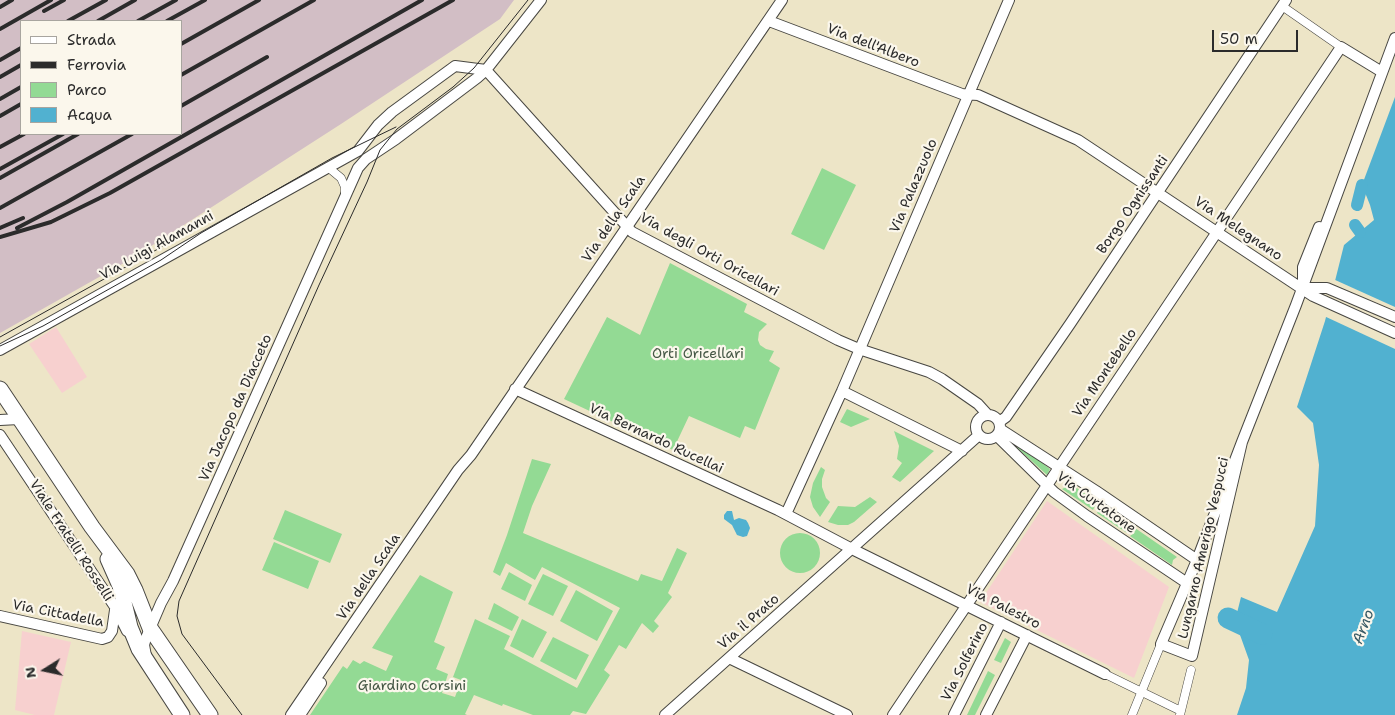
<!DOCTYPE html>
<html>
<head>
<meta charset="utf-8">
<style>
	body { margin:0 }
	#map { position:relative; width:1395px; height:715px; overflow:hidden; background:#ede5c7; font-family:"Shantell Sans",sans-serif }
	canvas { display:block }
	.legend { position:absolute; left:20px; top:20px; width:162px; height:115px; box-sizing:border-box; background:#fbf7ec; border:1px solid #a8a59f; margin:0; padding:6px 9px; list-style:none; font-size:15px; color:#2b2b2b }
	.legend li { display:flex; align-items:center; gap:10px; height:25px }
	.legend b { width:25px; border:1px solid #a8a59f }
	.north { position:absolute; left:20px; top:645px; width:50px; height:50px; -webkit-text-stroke:4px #fbf7ec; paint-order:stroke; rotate:260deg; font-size:14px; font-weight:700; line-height:20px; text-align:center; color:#2b2b2b }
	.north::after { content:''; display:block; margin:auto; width:18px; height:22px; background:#2b2b2b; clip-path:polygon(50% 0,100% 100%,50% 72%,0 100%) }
	.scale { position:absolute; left:1212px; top:30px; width:86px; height:22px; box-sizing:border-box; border:2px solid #2b2b2b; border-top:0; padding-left:6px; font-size:15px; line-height:18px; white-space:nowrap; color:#2b2b2b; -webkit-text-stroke:4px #fbf7ec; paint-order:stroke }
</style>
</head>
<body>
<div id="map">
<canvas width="1395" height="715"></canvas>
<ul class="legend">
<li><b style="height:6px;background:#fff"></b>Strada</li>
<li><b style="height:6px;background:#2b2b2b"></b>Ferrovia</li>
<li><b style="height:14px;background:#93da94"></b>Parco</li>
<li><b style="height:14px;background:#51b1d0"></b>Acqua</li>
</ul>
<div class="north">N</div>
<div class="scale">50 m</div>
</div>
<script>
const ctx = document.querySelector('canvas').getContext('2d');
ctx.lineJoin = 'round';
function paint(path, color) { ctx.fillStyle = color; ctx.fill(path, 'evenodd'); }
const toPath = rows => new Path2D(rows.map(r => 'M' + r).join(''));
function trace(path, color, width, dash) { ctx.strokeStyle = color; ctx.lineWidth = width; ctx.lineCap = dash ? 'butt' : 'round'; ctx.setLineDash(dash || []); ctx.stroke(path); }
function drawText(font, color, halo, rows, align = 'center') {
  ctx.font = font + ' "Shantell Sans",sans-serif'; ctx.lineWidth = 4.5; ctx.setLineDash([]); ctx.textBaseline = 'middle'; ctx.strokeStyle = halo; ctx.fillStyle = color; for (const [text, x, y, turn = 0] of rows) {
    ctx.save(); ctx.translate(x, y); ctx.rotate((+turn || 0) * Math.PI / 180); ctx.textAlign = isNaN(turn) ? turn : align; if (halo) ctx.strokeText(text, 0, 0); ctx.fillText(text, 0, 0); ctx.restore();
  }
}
paint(toPath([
	[56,327,87,377,62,393,29,344],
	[1047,501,1169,587,1134,678,980,602],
	[22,631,71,642,54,715,35,715,15,710]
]), '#f7d0cf');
paint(toPath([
	[0,0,514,0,500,19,341,124,131,259,0,333],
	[21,21,181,21,181,134,21,134]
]), '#d2bec5');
paint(toPath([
	[822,168,856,185,824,250,791,234],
	[670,263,747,304,744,312,767,324,759,332,758,340,760,345,766,349,774,351,769,361,780,368,755,430,745,426,740,438,689,416,673,450,564,399,607,317,640,335],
	[847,409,870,419,851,427,840,422],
	[894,431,934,451,900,482,892,477,902,463,897,459,899,446],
	[1014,441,1050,469,1047,475,1012,443],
	[532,459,551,464,532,506,523,533,638,581,641,574,662,581,677,548,687,553,668,593,672,597,654,621,659,626,653,633,642,623,626,649,619,645,604,670,610,675,586,714,573,711,570,715,533,715,503,704,502,706,474,695,465,714,467,715,310,715,343,666,347,669,353,660,360,664,364,661,386,671,393,656,372,648,420,575,453,592,434,642,445,647,436,669,448,674,442,693,455,697,461,680,453,677,475,619,510,636,504,649,577,688,620,608,542,567,535,580,506,563,500,576,493,572,507,535],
	[821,467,825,470,822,479,822,487,826,498,830,502,820,517,813,507,810,497,813,483],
	[1067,481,1098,503,1095,506,1093,510,1062,489,1066,487],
	[870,497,877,502,854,522,848,525,838,525,828,522,838,506,855,507],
	[1102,505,1131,525,1128,529,1127,533,1097,513],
	[285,510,342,534,330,563,273,539],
	[1135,528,1177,557,1173,560,1172,565,1130,536,1134,533],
	'780 553a20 20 0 1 1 40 0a20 20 0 1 1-40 0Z',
	[274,542,319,561,308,589,262,570],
	[509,572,532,585,525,601,501,589],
	[543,574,568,586,553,616,528,604],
	[576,590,613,611,597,641,560,621],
	[494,603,519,617,512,631,488,619],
	[522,619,547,632,533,658,510,646],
	[553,637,589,655,576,680,540,661],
	[1005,638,1011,642,1001,663,994,660],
	[988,671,995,675,975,715,967,715]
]), '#93da94');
paint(toPath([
	[1395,97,1395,715,1237,715,1246,688,1249,660,1235,621,1241,597,1277,612,1315,526,1319,465,1313,423,1297,407,1325,321,1344,245,1374,220,1370,205,1362,185],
	[727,511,732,511,734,520,739,518,746,520,748,523,750,528,747,536,743,537,737,535,732,525,724,519,724,515]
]), '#51b1d0');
paint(toPath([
	[1333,279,1395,307,1395,349,1324,316]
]), '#ede5c7');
trace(toPath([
	[1357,205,1362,185],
	[1355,225,1360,232]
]), '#51b1d0', 12);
trace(toPath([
	[1228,618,1262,634]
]), '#51b1d0', 21);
const pedestrian = toPath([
	[1282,6,1341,47],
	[329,168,341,178,345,187,345,196],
	[1105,674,1181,711],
	[1132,715,1161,644],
	[1180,715,1191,670]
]);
const minor = toPath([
	[769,21,962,94,978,95,1078,140,1313,296,1395,333],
	[486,70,632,232,838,340,859,349,929,372,942,379,978,404,988,415],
	[1303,282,1303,267,1319,227],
	[1303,288,1327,288,1395,317],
	[0,350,358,151,378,125,392,112,455,66,486,70],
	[515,389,778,510,852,549,1105,674],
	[842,391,962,451],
	'976 427a12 12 0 1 1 24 0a12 12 0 1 1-24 0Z',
	[0,420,19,419],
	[999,422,1006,417,1070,324,1286,0],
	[1000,429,1096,491,1197,560],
	[0,435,115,607,127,631],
	[997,436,1054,492,1087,516,1187,583],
	[1242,442,1192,656,1161,644,1197,560,1242,442,1296,305,1395,38],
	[786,514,842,391,1009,0],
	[0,616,102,639,108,637,112,631,115,610],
	[146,656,144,645,146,638,161,603,173,581,358,168,366,159,396,139,477,78,486,70,541,0],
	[729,658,847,715],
	[291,715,458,470,471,455,782,0],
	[300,715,321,683],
	[665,715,979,435],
	[893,715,1341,47,1382,72],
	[954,715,1001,622],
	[986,715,1027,635]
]);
const primary = toPath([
	[0,389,92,527,127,574,135,590,150,628,210,715],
	[108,559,120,586,130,627,139,649,182,715]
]);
trace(pedestrian, '#484742', 9);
trace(minor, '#484742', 12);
trace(primary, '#484742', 17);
trace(pedestrian, '#fff', 8);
trace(minor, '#fff', 10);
trace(primary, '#fff', 15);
trace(toPath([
	[0,337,201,225],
	[0,346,43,326,161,260,201,233,332,158,396,127],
	[242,715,182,634,177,616,179,601,319,285,367,182,380,150,397,129,453,87,474,68,528,0]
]), '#2b2b2b', 1);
trace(toPath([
	[0,7,12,0],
	[44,11,64,0],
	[68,21,106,0],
	[98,21,135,0],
	[138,21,176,0],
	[167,21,205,0],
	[0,29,51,0],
	[181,44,259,0],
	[0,60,21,48],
	[181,75,314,0],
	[0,77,21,65],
	[0,99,21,87],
	[181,106,267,57],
	[0,116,21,104],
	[0,147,24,134],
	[0,169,63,134],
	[0,178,78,134],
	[0,208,132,134],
	[0,228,23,218],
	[17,228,67,202,422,0],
	[0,237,51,222,110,193,453,0]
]), '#2b2b2b', 4);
drawText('14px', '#2b2b2b', '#fbf7ec', [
	["Via dell'Albero",873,46,21],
	["Via Palazzuolo",914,186,-67],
	["Borgo Ognissanti",1133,205,-56],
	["Via della Scala",614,219,-56],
	["Via Melegnano",1238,229,34],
	["Via Luigi Alamanni",157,246,-29],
	["Via degli Orti Oricellari",709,255,29],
	["Via Montebello",1105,373,-56],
	["Via Jacopo da Diacceto",236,408,-66],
	["Via Bernardo Rucellai",656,439,25],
	["Via Curtatone",1096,503,36],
	["Viale Fratelli Rosselli",71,541,57],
	["Lungarno Amerigo Vespucci",1204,548,-77],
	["Via della Scala",369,577,-56],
	["Via Palestro",1003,607,27],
	["Via Cittadella",58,614,11],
	["Via il Prato",749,622,-41],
	["Via Solferino",965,662,-63]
]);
drawText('14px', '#455745', '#fbf7ec', [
	["Orti Oricellari",698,354],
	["Giardino Corsini",412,686]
]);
drawText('italic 15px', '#385a65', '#fbf7ec', [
	["Arno",1364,627,-70]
]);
</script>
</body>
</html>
